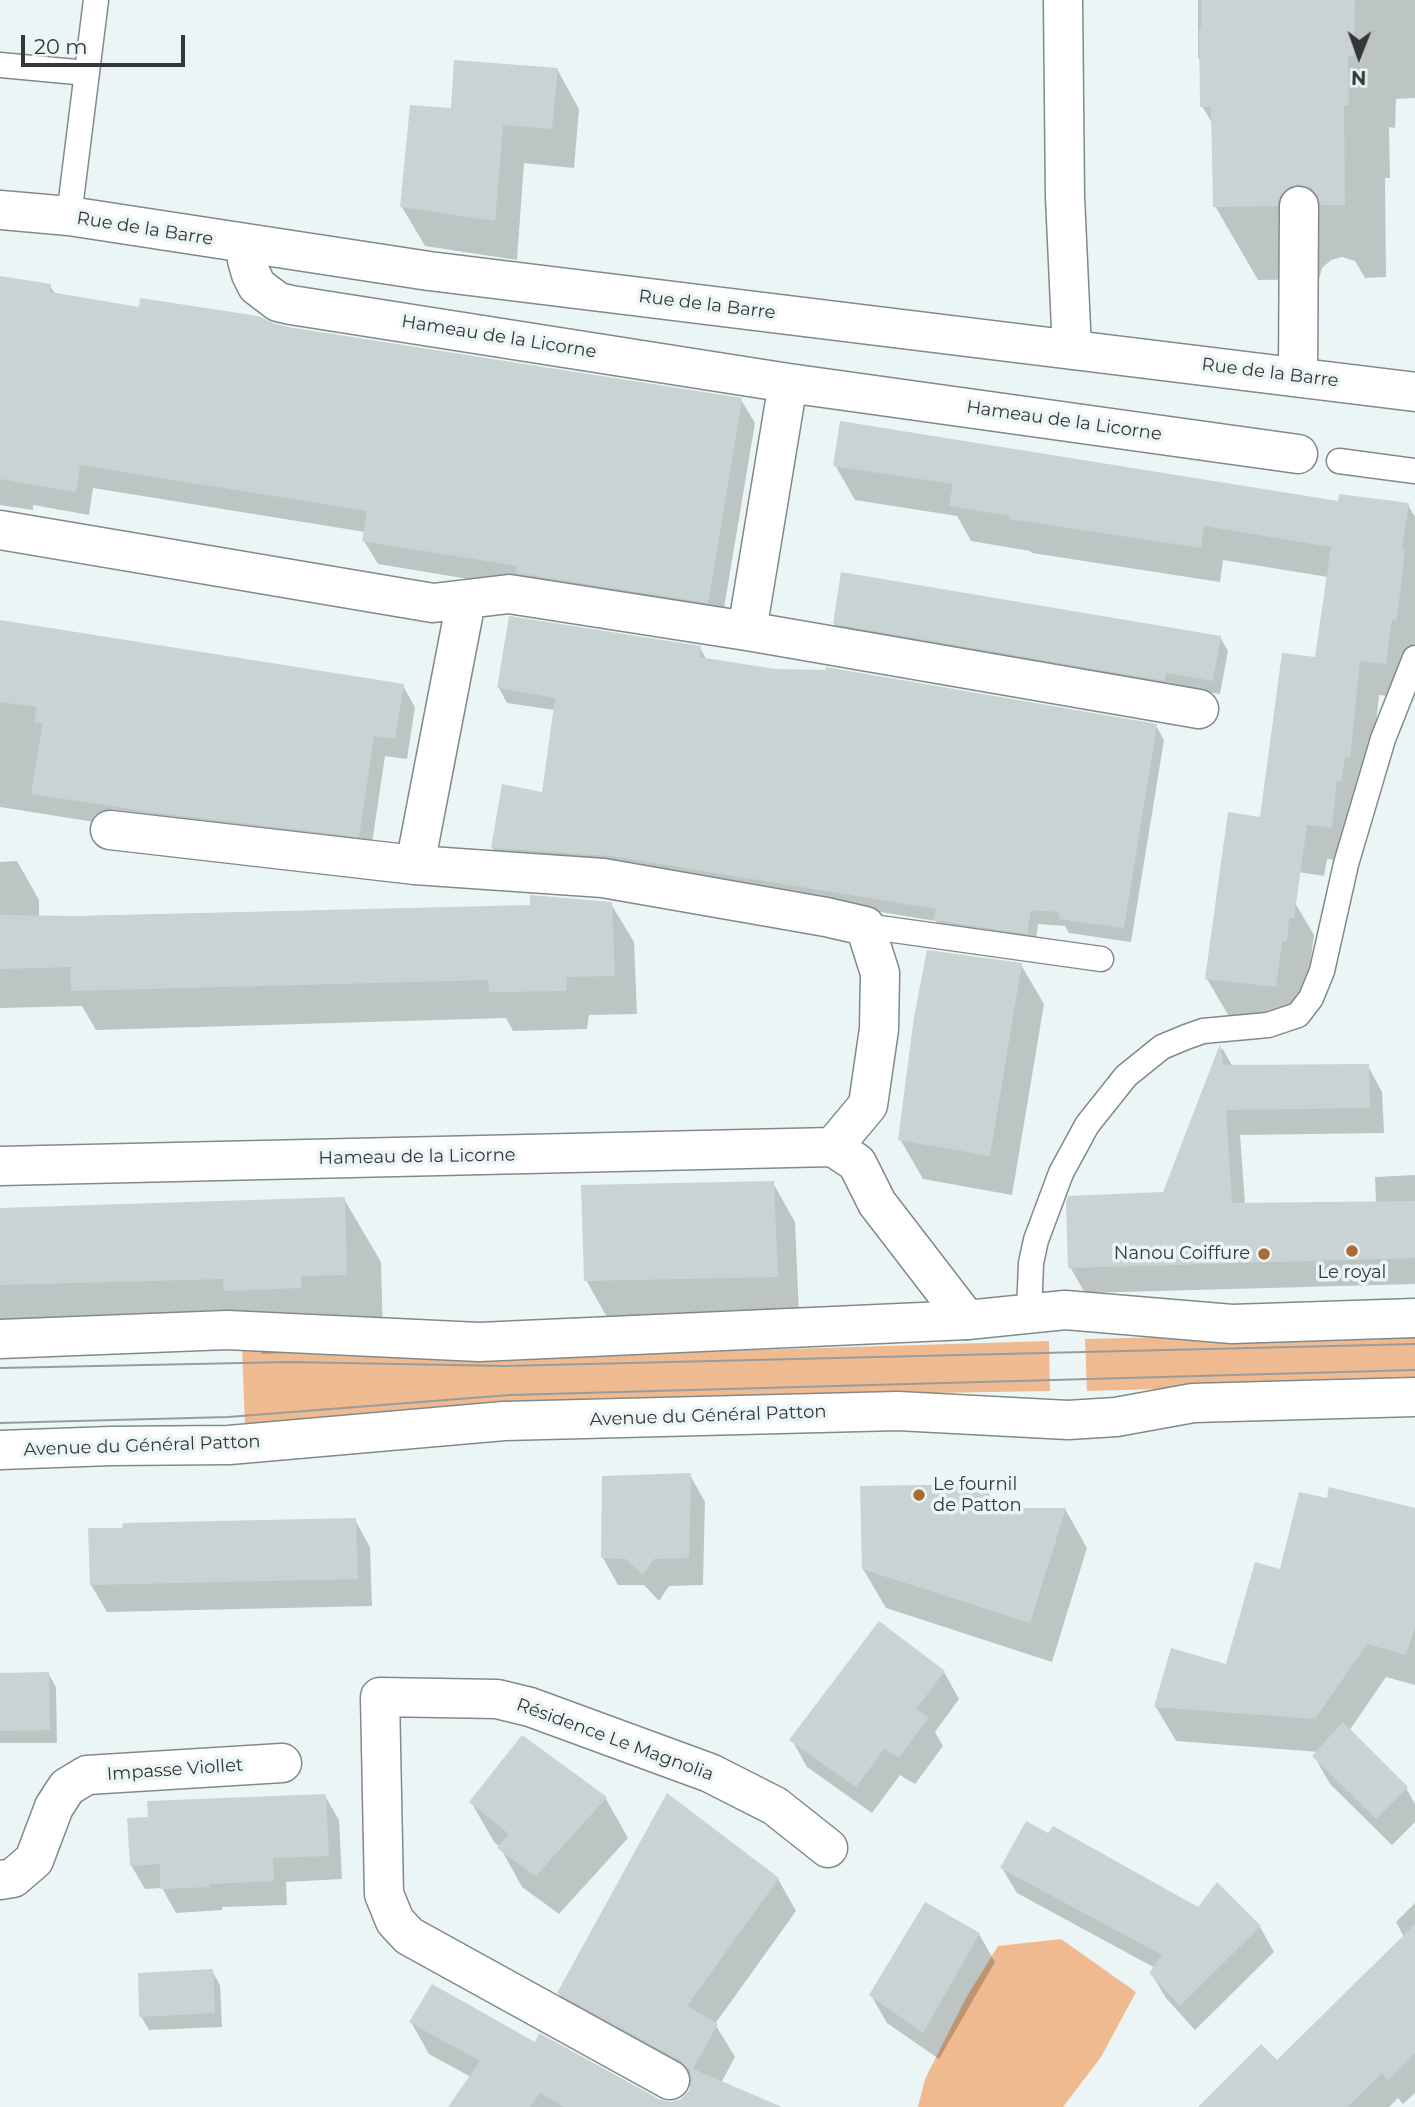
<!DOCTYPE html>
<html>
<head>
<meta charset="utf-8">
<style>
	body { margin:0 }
	#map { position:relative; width:1415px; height:2107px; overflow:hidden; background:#ecf5f5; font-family:Montserrat,sans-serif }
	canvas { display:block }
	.north { position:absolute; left:1324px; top:21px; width:70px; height:70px; -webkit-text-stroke:5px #ecf5f5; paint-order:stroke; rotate:181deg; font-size:19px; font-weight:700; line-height:28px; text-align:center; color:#343737 }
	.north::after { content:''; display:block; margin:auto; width:24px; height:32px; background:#343737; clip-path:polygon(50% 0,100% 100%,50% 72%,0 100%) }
	.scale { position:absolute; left:21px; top:35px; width:164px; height:32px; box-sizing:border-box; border:4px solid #343737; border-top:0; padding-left:9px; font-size:21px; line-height:24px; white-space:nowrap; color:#343737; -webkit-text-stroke:5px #ecf5f5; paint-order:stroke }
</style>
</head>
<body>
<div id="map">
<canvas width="1415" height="2107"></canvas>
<div class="north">N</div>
<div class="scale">20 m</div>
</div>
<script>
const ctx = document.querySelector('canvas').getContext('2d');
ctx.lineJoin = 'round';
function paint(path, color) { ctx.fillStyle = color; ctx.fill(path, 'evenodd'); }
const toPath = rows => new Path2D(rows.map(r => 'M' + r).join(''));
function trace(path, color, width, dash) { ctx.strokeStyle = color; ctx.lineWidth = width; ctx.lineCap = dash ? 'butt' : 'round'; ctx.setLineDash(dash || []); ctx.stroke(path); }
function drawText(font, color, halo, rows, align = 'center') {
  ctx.font = font + ' Montserrat,sans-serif'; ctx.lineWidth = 7; ctx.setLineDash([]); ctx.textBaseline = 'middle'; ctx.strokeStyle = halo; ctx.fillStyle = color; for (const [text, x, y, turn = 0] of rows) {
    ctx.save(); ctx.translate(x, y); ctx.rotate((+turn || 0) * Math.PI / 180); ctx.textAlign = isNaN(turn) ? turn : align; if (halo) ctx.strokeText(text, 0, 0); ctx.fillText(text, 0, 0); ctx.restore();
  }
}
paint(toPath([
	[1415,1331,1415,1382,1087,1391,1085,1339],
	[1049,1341,1050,1391,878,1394,245,1427,242,1347,624,1354],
	[1061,1939,1136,1992,1101,2057,1063,2107,918,2107,925,2079,966,1998,998,1946]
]), '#efba90');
paint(toPath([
	[1198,0,1415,0,1415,98,1396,99,1395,128,1389,127,1390,178,1385,178,1386,277,1365,278,1355,261,1342,257,1331,260,1322,268,1319,279,1258,280,1215,206,1214,126,1202,106,1201,63,1198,57],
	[557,69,579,109,574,168,524,163,517,260,425,246,402,207],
	[0,277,50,286,56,295,140,309,272,325,741,400,755,423,721,626,528,589,378,564,364,541,365,532,93,488,89,515,33,505,33,510,0,505],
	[835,465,1339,503,1408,505,1415,517,1415,654,1405,698,1379,695,1369,792,1351,862,1327,859,1324,876,1279,869,1317,659,1328,577,1223,560,1220,582,1032,553,1030,551,971,541,957,516,855,500],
	[0,621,403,686,415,707,407,759,385,756,370,857,176,835,0,807],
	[834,623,1220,637,1228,651,1220,694,842,637],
	[700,648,707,660,1156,726,1164,740,1131,942,1069,933,1065,926,1038,924,1035,947,943,935,936,921,620,870,501,862,493,848,544,794,555,710,507,703,499,688],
	[17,861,39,900,39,917,611,904,634,942,637,1014,589,1015,587,1029,513,1031,506,1018,96,1030,82,1006,0,1008,0,862],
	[1291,896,1314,935,1308,980,1303,981,1298,1026,1230,1018,1207,979],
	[1021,965,1044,1004,1012,1195,923,1179,900,1139],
	[1222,1048,1233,1067,1368,1066,1382,1092,1384,1133,1240,1135,1245,1204,1376,1203,1375,1177,1415,1175,1415,1284,1085,1293,1070,1267,1165,1193],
	[773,1183,795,1222,799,1315,608,1319,586,1280],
	[344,1199,381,1262,383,1338,336,1351,286,1353,262,1354,255,1342,0,1349,0,1209],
	[690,1475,705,1502,703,1585,669,1586,659,1601,644,1585,618,1585,603,1558],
	[984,1486,998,1510,1065,1509,1087,1548,1052,1662,886,1608,863,1569],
	[1415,1510,1415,1685,1386,1677,1349,1731,1406,1788,1415,1804,1415,1822,1392,1845,1330,1784,1314,1756,1319,1752,1176,1741,1156,1707,1172,1650,1227,1666,1281,1572],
	[355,1520,370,1547,372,1606,107,1612,91,1585],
	[944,1672,959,1699,935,1732,943,1746,915,1784,900,1775,872,1813,807,1767,792,1740],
	[48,1673,56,1687,57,1743,0,1743,0,1674],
	[325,1796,339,1820,342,1879,286,1882,287,1905,222,1907,222,1910,176,1913,162,1888,145,1889,131,1865],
	[606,1799,628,1838,559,1914,522,1887,500,1847,494,1842,471,1802],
	[1049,1836,1198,1910,1217,1885,1260,1927,1274,1952,1195,2030,1166,1998,1151,1973,1155,1968,1017,1893,1002,1868],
	[778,1879,796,1911,715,2024,735,2057,721,2083,779,2107,465,2107,471,2077,429,2054,411,2022,536,2044,659,2101,670,2104,682,2101,692,2088,578,2025,559,1993],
	[1415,1903,1415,2093,1403,2104,1398,2098,1389,2107,1200,2107,1277,2063,1404,1937,1396,1922],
	[979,1934,995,1962,939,2059,887,2023,871,1995],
	[212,1971,220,1985,222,2027,149,2030,141,2016]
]), '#0003');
paint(toPath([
	[1201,0,1355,0,1354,56,1348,55,1349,105,1344,105,1345,205,1321,205,1318,196,1311,188,1298,184,1289,187,1281,194,1277,206,1213,207,1211,107,1200,107,1199,28,1201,28],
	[454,60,558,68,552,129,503,125,495,221,400,207,410,105,451,108],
	[0,276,51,284,50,292,139,307,140,298,245,314,261,317,273,323,288,327,742,398,708,603,516,573,517,566,362,541,367,511,80,465,76,492,0,479],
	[840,421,1338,501,1339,494,1409,503,1402,548,1405,549,1401,586,1396,621,1392,619,1386,664,1360,661,1350,758,1345,757,1341,781,1337,781,1332,828,1307,825,1294,918,1289,918,1287,941,1282,942,1276,987,1205,979,1228,812,1260,817,1282,653,1315,657,1331,547,1204,526,1201,548,1010,519,1010,516,949,506,953,484,833,466],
	[841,572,1221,636,1213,681,1166,673,1165,681,833,624],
	[509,616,701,646,699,657,775,669,825,670,826,667,1157,724,1124,928,1059,919,1059,912,1031,910,1027,934,933,920,936,909,611,856,491,848,502,784,542,792,555,698,497,688],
	[0,620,404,684,395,739,374,736,359,837,157,813,31,794,43,723,34,722,37,707,0,702],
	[530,895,612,902,615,976,567,977,566,991,489,992,488,980,71,991,71,967,0,969,0,915,80,916,530,905],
	[927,950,1022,963,990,1156,898,1140,914,1017],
	[1220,1044,1223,1065,1369,1064,1370,1108,1226,1110,1232,1203,1415,1201,1415,1258,1068,1268,1066,1202,1068,1196,1163,1192],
	[774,1181,778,1277,584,1281,581,1185],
	[345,1197,347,1275,301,1276,301,1288,224,1291,223,1279,0,1285,0,1208],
	[691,1473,689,1558,654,1559,643,1575,626,1559,601,1558,602,1476],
	[985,1484,986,1508,1066,1508,1030,1623,862,1569,860,1486],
	[1329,1487,1415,1508,1415,1627,1406,1655,1367,1644,1315,1719,1154,1707,1171,1648,1226,1664,1255,1562,1280,1569,1299,1492,1327,1498],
	[356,1518,358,1579,90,1585,88,1528,122,1528,123,1523],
	[879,1621,945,1671,916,1709,929,1717,899,1758,884,1749,856,1787,789,1740],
	[49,1672,50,1730,0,1731,0,1673],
	[1343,1722,1408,1787,1376,1819,1312,1756],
	[522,1735,607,1797,536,1876,497,1848,509,1834,469,1802],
	[667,1793,779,1878,687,2006,718,2024,693,2069,782,2107,564,2107,540,2093,530,2107,448,2107,480,2061,409,2022,432,1984,535,2042,539,2033,659,2099,671,2102,681,2099,689,2091,692,2079,689,2069,681,2061,557,1993],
	[326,1794,329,1856,273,1858,274,1881,210,1884,210,1887,160,1889,160,1864,130,1866,127,1818,148,1817,147,1801],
	[1026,1821,1048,1833,1053,1826,1198,1907,1217,1882,1261,1926,1180,2006,1149,1973,1162,1955,1000,1868],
	[925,1902,980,1933,923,2033,869,1995],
	[1415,1924,1415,2053,1388,2080,1382,2073,1348,2107,1198,2107,1261,2044,1277,2060],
	[213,1969,215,2013,139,2017,138,1973]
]), '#c9d3d3');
const lane = toPath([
	[0,65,87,73],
	[69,216,96,0],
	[1339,461,1415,471],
	[865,926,1101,959],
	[1029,1313,1031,1263,1036,1240,1061,1173,1087,1125,1126,1076,1162,1047,1186,1037,1203,1031,1268,1025,1298,1015,1311,998,1322,971,1346,864,1383,739,1415,658]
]);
const street = toPath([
	[1063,0,1065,197,1072,350],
	[0,210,69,216,429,271,1415,392],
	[248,245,247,260,251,274,257,286,278,302,291,305,788,383,1298,454],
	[1298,376,1299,206],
	[0,530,433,603,509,594,747,631,1199,709],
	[747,631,788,383],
	[110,830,415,865,603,878,826,917,865,926,880,973,879,1029,868,1105,833,1147],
	[415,865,466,601],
	[0,1166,833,1147,857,1163,877,1203,967,1320],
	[0,1880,13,1878,34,1860,54,1807,67,1787,87,1775,282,1763],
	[670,2080,409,1936,395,1921,384,1894,380,1697,497,1699,530,1707,710,1773,775,1806,828,1848]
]);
const secondary = toPath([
	[0,1339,227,1330,479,1342,967,1320,1065,1310,1232,1324,1415,1318],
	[0,1450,111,1446,229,1445,504,1421,898,1411,1068,1420,1116,1417,1193,1403,1415,1397]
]);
trace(lane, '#818a8a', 27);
trace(street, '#818a8a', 41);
trace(secondary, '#818a8a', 41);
trace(lane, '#fff', 24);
trace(street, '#fff', 38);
trace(secondary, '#fff', 38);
trace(toPath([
	[0,1368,290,1362,505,1366,1415,1344],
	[0,1423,228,1417,510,1395,1415,1370]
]), '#969c9c', 2);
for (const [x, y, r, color] of [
	[1352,1251,7,"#ab6b34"],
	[1264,1254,7,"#ab6b34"],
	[919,1495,7,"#ab6b34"]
]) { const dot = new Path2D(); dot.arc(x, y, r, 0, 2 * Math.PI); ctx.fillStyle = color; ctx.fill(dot); trace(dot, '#ecf5f5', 2.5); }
drawText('18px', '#343737', '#ecf5f5', [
	["Rue de la Barre",145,229,9],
	["Rue de la Barre",707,305,7],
	["Hameau de la Licorne",499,337,9],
	["Rue de la Barre",1270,373,7],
	["Hameau de la Licorne",1064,421,8],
	["Hameau de la Licorne",417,1157,-1],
	["Avenue du Général Patton",708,1416,-2],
	["Avenue du Général Patton",142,1446,-2],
	["Résidence Le Magnolia",615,1740,20],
	["Impasse Viollet",175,1770,-4]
]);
drawText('18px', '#343737', '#ecf5f5', [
	["Nanou Coiffure",1250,1254],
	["Le royal",1352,1273,"center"],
	["Le fournil",933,1485,"left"],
	["de Patton",933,1506,"left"]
], 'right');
</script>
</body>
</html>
